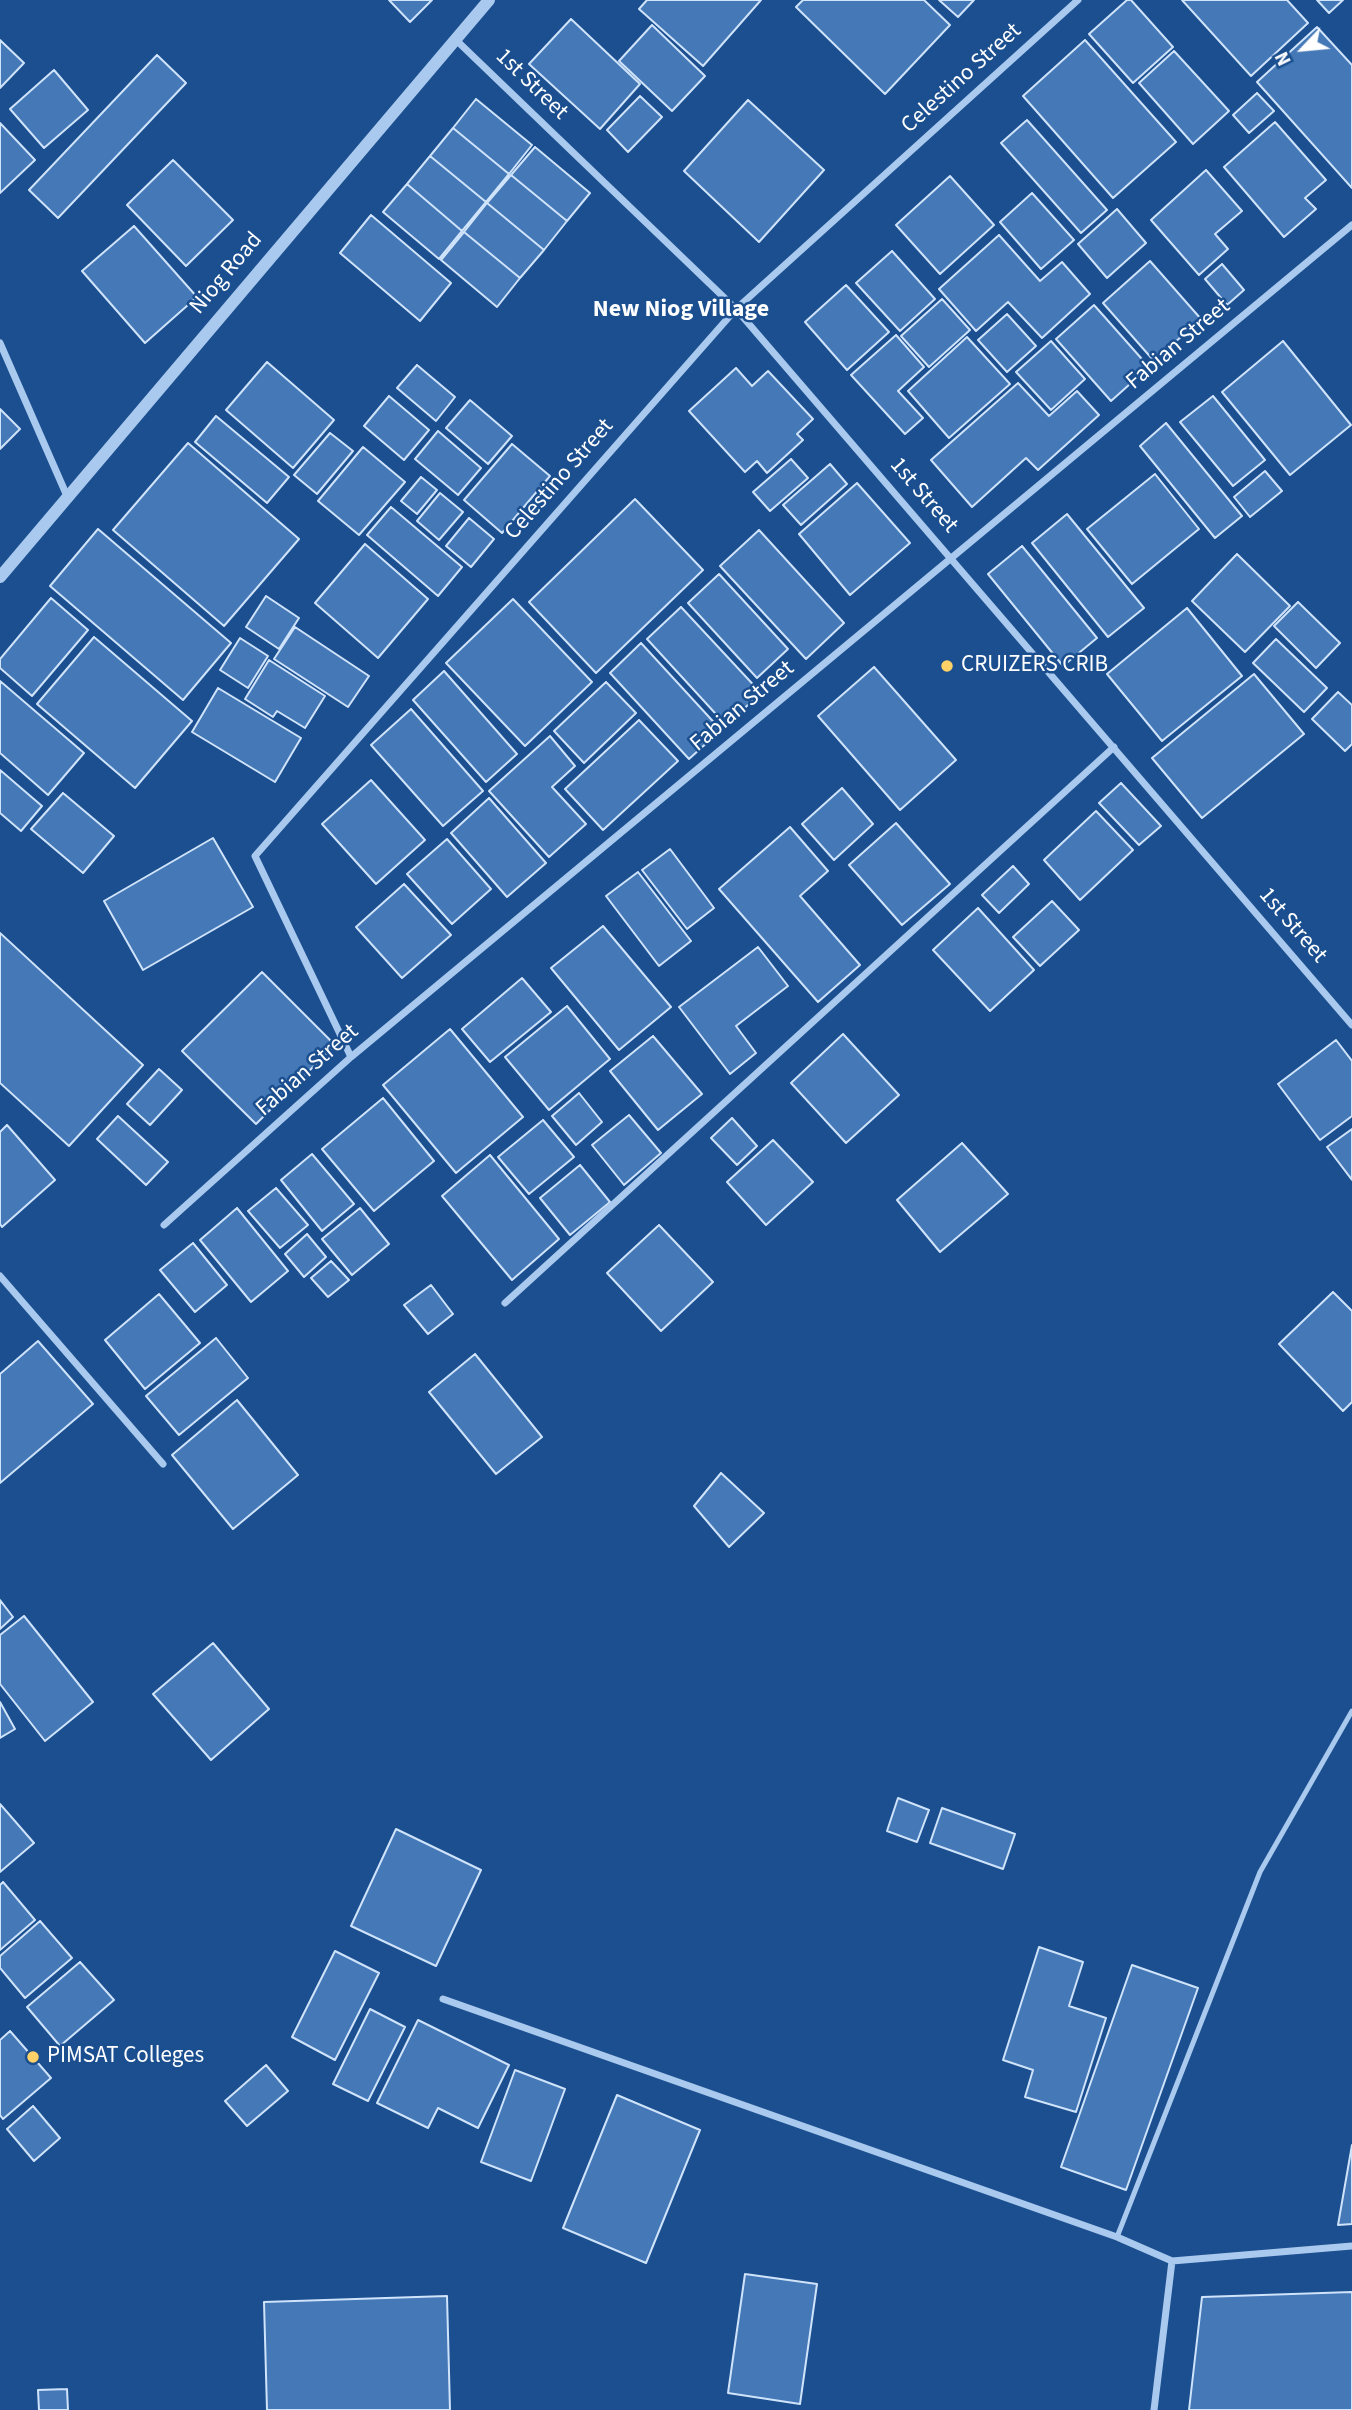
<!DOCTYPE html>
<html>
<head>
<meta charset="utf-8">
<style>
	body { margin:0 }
	#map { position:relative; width:1352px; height:2410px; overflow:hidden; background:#1b4f8f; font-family:"Source Sans 3",sans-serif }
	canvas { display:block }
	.north { position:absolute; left:1268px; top:14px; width:70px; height:70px; -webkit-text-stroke:5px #1b4f8f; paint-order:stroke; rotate:244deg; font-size:19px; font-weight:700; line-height:28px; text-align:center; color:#fff }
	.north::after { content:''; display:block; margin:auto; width:24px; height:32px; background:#fff; clip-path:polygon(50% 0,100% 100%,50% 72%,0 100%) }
</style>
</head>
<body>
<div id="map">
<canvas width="1352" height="2410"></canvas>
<div class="north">N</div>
</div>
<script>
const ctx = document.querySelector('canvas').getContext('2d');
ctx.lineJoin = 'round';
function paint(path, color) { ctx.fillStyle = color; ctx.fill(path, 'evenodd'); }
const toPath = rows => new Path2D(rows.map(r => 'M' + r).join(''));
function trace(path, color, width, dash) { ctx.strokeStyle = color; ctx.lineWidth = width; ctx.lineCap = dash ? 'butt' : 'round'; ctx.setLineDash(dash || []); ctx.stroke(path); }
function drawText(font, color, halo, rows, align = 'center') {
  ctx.font = font + ' "Source Sans 3",sans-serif'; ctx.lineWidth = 5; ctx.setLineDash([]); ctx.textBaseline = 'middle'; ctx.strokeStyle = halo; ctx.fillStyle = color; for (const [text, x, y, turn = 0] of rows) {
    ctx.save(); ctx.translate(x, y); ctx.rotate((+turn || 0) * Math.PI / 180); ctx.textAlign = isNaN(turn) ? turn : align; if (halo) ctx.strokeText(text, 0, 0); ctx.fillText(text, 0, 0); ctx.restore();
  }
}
const building = toPath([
	[389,0,432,0,410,22,389,0],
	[647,0,761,0,703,66,639,9,647,0],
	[803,0,924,0,950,25,885,94,796,7,803,0],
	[939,0,974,0,958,17,939,0],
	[1127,0,1131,0,1173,47,1133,83,1089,34,1127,0],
	[1182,0,1287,0,1308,23,1251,76,1182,0],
	[1317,0,1343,0,1329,13,1317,0],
	[571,19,640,84,600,129,529,64,571,19],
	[652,25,705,76,672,111,619,61,652,25],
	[1317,27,1352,65,1352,188,1257,82,1317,27],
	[0,40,24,63,0,88,0,40],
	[1085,40,1176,142,1113,198,1023,96,1085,40],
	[1174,51,1229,111,1193,144,1139,83,1174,51],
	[157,55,186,83,58,218,29,190,157,55],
	[54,70,88,110,44,148,10,109,54,70],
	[1257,93,1274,111,1249,133,1233,115,1257,93],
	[640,96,662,117,628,152,607,130,640,96],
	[476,99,532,145,509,174,453,128,476,99],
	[748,100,824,170,759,242,684,171,748,100],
	[1027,120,1107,210,1081,233,1001,143,1027,120],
	[1275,122,1326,180,1305,198,1316,209,1284,237,1224,167,1275,122],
	[0,123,35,160,0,193,0,123],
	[453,128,509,174,486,202,430,156,453,128],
	[535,147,590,193,567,221,511,175,535,147],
	[430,156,486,202,462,231,407,184,430,156],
	[173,160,233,220,186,266,127,205,173,160],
	[1206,170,1242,211,1215,234,1228,249,1199,275,1151,220,1206,170],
	[511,175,567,221,544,250,487,203,511,175],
	[950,176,994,225,940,274,896,225,950,176],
	[407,184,462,231,439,259,383,212,407,184],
	[1032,193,1074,240,1041,269,1000,222,1032,193],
	[487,203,544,250,520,278,464,232,487,203],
	[1117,209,1146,243,1107,278,1078,244,1117,209],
	[371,215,451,283,420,321,340,253,371,215],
	[134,226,197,297,145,343,82,271,134,226],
	[464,232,520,278,497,307,441,260,464,232],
	[999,235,1040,281,1062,262,1090,294,1042,338,1008,302,976,331,939,289,999,235],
	[892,251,935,299,900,331,856,283,892,251],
	[1150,261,1201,319,1154,361,1103,303,1150,261],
	[1222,264,1244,290,1227,305,1205,279,1222,264],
	[846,285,889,332,847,370,805,322,846,285],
	[942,299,970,330,929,367,901,336,942,299],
	[1094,305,1149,367,1111,401,1056,339,1094,305],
	[1007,314,1036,346,1007,372,978,340,1007,314],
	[896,335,924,367,898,391,923,418,905,434,851,375,896,335],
	[967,337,1010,384,949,438,908,391,967,337],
	[1051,341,1085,379,1051,410,1016,372,1051,341],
	[1283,341,1351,425,1290,475,1222,392,1283,341],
	[267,362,334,420,293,468,226,410,267,362],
	[417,365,455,397,436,421,397,388,417,365],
	[736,368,752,386,768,371,813,419,797,434,803,440,767,473,757,461,745,472,689,411,736,368],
	[1018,383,1049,416,1077,391,1099,415,1038,470,1026,458,972,507,931,460,1018,383],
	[389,396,429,430,404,460,364,426,389,396],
	[1213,396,1265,460,1233,486,1180,422,1213,396],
	[470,400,512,436,488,464,446,428,470,400],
	[0,409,20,429,0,449,0,409],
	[216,416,289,477,267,503,195,442,216,416],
	[1166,423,1242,516,1215,538,1140,446,1166,423],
	[438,431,481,468,458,495,415,459,438,431],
	[330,433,353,451,317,494,294,475,330,433],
	[188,443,299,539,224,626,113,530,188,443],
	[512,444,550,476,502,533,464,500,512,444],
	[363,447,405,482,359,535,318,501,363,447],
	[791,459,808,478,770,511,753,492,791,459],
	[830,464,847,484,801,525,783,505,830,464],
	[1265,471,1282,491,1250,517,1234,497,1265,471],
	[1155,474,1199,529,1132,584,1087,529,1155,474],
	[421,477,437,490,417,514,401,501,421,477],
	[857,483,910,543,850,595,799,534,857,483],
	[440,493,463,512,439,540,417,521,440,493],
	[635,499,703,570,596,673,529,602,635,499],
	[391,507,462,567,438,596,367,535,391,507],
	[1067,514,1144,608,1108,637,1032,543,1067,514],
	[469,518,494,539,471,567,446,546,469,518],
	[98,529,231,643,183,700,50,586,98,529],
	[759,530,844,623,806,659,720,566,759,530],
	[365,544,428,599,378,658,315,603,365,544],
	[1022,546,1097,638,1063,666,988,574,1022,546],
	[1237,554,1290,606,1245,652,1192,601,1237,554],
	[719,574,788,649,757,678,688,603,719,574],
	[266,596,299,618,279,649,246,627,266,596],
	[51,598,88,630,32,696,0,668,0,659,51,598],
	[513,599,592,682,525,746,446,663,513,599],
	[1298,602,1340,643,1316,668,1274,626,1298,602],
	[681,607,761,693,726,725,647,639,681,607],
	[1187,608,1242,676,1162,741,1107,674,1187,608],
	[295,627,369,676,348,707,274,659,295,627],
	[94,637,192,721,135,788,37,704,94,637],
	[240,638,268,656,248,688,220,670,240,638],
	[1276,639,1327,688,1304,712,1253,663,1276,639],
	[641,643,721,730,689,759,610,673,641,643],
	[269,660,325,696,305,728,277,711,273,717,245,699,269,660],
	[874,667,956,760,900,810,818,716,874,667],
	[444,671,517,754,486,782,413,700,444,671],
	[1254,674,1304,734,1202,818,1152,758,1254,674],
	[0,681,84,753,48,795,0,753,0,681],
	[606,682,636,713,584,763,554,731,606,682],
	[218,688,301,738,275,782,192,732,218,688],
	[1338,692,1352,705,1352,744,1345,751,1312,719,1338,692],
	[411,709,483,791,443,826,371,745,411,709],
	[639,720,678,761,603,830,565,789,639,720],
	[550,736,575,766,552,787,586,824,549,857,489,791,550,736],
	[0,770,42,806,21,831,0,813,0,770],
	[371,780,425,840,376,884,322,824,371,780],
	[1121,783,1161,826,1139,845,1099,803,1121,783],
	[842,788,873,824,834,860,802,824,842,788],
	[63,793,114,836,83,873,31,829,63,793],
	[489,798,546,863,507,897,451,833,489,798],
	[1096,811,1133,850,1080,900,1044,860,1096,811],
	[896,823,950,884,902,925,849,865,896,823],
	[790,827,828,871,800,896,860,965,818,1002,719,889,790,827],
	[213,838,253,907,143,970,104,901,213,838],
	[447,839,491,889,452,924,407,874,447,839],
	[670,849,714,908,687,929,642,870,670,849],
	[1013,866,1029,884,999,913,982,895,1013,866],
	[638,872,691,941,659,966,606,896,638,872],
	[404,884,451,935,402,978,356,927,404,884],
	[1052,901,1079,930,1040,966,1013,937,1052,901],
	[978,908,1034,970,990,1011,933,950,978,908],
	[603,926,671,1007,619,1050,551,968,603,926],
	[0,933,143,1065,69,1146,0,1083,0,933],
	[758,947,788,986,736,1026,756,1053,730,1074,679,1007,758,947],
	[262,972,335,1045,256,1124,182,1051,262,972],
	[522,978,551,1012,490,1062,462,1029,522,978],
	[567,1006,610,1059,549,1110,505,1057,567,1006],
	[450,1029,523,1117,456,1173,383,1085,450,1029],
	[843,1034,899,1095,846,1143,791,1083,843,1034],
	[653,1036,702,1094,658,1130,610,1071,653,1036],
	[1336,1040,1352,1061,1352,1116,1320,1140,1278,1084,1336,1040],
	[159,1069,182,1090,150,1125,127,1104,159,1069],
	[579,1093,602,1122,576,1145,552,1116,579,1093],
	[383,1098,434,1161,374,1211,322,1149,383,1098],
	[629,1115,661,1153,624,1185,592,1145,629,1115],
	[118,1116,168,1162,146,1185,97,1139,118,1116],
	[732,1118,757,1146,737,1165,711,1138,732,1118],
	[543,1120,574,1157,529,1194,498,1157,543,1120],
	[7,1125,55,1180,2,1227,0,1224,0,1132,7,1125],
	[1352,1129,1352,1180,1327,1147,1352,1129],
	[773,1140,813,1182,766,1225,727,1182,773,1140],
	[962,1143,1008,1194,940,1252,897,1200,962,1143],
	[312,1154,354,1204,322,1231,281,1180,312,1154],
	[490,1155,559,1239,512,1280,442,1196,490,1155],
	[580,1165,610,1202,570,1235,540,1198,580,1165],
	[276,1188,308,1225,280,1248,248,1211,276,1188],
	[237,1208,288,1271,251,1302,200,1240,237,1208],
	[360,1208,389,1244,352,1275,322,1239,360,1208],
	[659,1225,713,1282,661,1331,607,1273,659,1225],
	[307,1234,326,1257,304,1277,285,1254,307,1234],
	[193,1243,227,1285,195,1312,160,1270,193,1243],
	[331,1261,349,1280,328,1297,311,1278,331,1261],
	[431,1285,453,1314,428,1334,404,1305,431,1285],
	[1333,1292,1352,1311,1352,1402,1343,1411,1279,1344,1333,1292],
	[159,1294,200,1343,145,1389,105,1340,159,1294],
	[216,1338,248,1378,179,1435,146,1396,216,1338],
	[38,1341,93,1404,0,1483,0,1374,38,1341],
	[475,1354,542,1437,496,1474,429,1392,475,1354],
	[237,1400,298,1475,233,1529,172,1455,237,1400],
	[721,1473,764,1513,729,1547,694,1506,721,1473],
	[0,1600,13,1617,0,1629,0,1600],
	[24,1616,93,1702,45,1741,0,1684,0,1635,24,1616],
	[213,1643,269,1709,211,1760,153,1694,213,1643],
	[0,1702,15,1729,0,1738,0,1702],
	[898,1798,929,1810,917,1842,887,1831,898,1798],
	[0,1804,34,1843,0,1872,0,1804],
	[942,1808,1015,1834,1003,1869,930,1843,942,1808],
	[396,1829,481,1870,436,1966,351,1926,396,1829],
	[3,1882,35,1920,0,1950,0,1885,3,1882],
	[40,1921,72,1958,25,1998,0,1968,0,1956,40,1921],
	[1039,1947,1083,1962,1069,2006,1106,2018,1076,2112,1025,2097,1033,2070,1003,2060,1039,1947],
	[335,1951,379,1973,335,2060,292,2037,335,1951],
	[80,1962,114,2000,60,2046,27,2007,80,1962],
	[1132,1965,1198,1988,1126,2190,1061,2167,1132,1965],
	[370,2009,405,2027,368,2101,333,2084,370,2009],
	[418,2020,509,2065,478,2128,438,2108,428,2128,377,2103,418,2020],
	[10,2031,51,2078,3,2119,0,2115,0,2040,10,2031],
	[266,2065,288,2091,247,2126,225,2101,266,2065],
	[515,2070,565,2089,531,2181,481,2162,515,2070],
	[617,2095,700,2130,646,2263,563,2228,617,2095],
	[33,2106,60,2138,34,2161,7,2129,33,2106],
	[1352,2145,1352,2224,1338,2225,1352,2145],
	[745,2274,817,2284,800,2404,728,2393,745,2274],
	[1352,2292,1352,2410,1189,2410,1202,2297,1352,2292],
	[447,2296,450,2410,267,2410,264,2302,447,2296],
	[67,2389,68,2410,39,2410,38,2390,67,2389]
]);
paint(building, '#4478b7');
trace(building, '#cfe3fa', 2);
trace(toPath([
	[1117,2237,1260,1872,1352,1711]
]), '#a9c9ee', 5);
trace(toPath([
	[455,39,736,309,1352,1025],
	[0,343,67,496],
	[351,1057,255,856,736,309,1078,0],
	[164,1225,351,1057,1352,225],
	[0,1276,163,1464],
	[505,1303,1114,747],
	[443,1999,1117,2237,1172,2261,1352,2246],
	[1154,2410,1172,2261]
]), '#a9c9ee', 7);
trace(toPath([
	[0,577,489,0]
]), '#a9c9ee', 12);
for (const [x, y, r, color] of [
	[947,666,7,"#ffd166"],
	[33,2057,7,"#ffd166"]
]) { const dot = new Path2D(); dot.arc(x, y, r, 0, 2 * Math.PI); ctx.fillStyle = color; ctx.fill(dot); trace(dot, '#1b4f8f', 2.5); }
drawText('23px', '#fff', '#1b4f8f', [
	["Celestino Street",962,79,-42],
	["1st Street",531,85,44],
	["Niog Road",227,274,-50],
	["Fabian Street",1179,345,-40],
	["Celestino Street",560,480,-49],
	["1st Street",923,496,49],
	["Fabian Street",743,707,-40],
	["1st Street",1292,926,49],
	["Fabian Street",308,1071,-41]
]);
drawText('23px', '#fff', '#1b4f8f', [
	["CRUIZERS CRIB",961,666],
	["PIMSAT Colleges",47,2057]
], 'left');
drawText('bold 24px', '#fff', '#1b4f8f', [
	["New Niog Village",681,311]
]);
</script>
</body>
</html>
